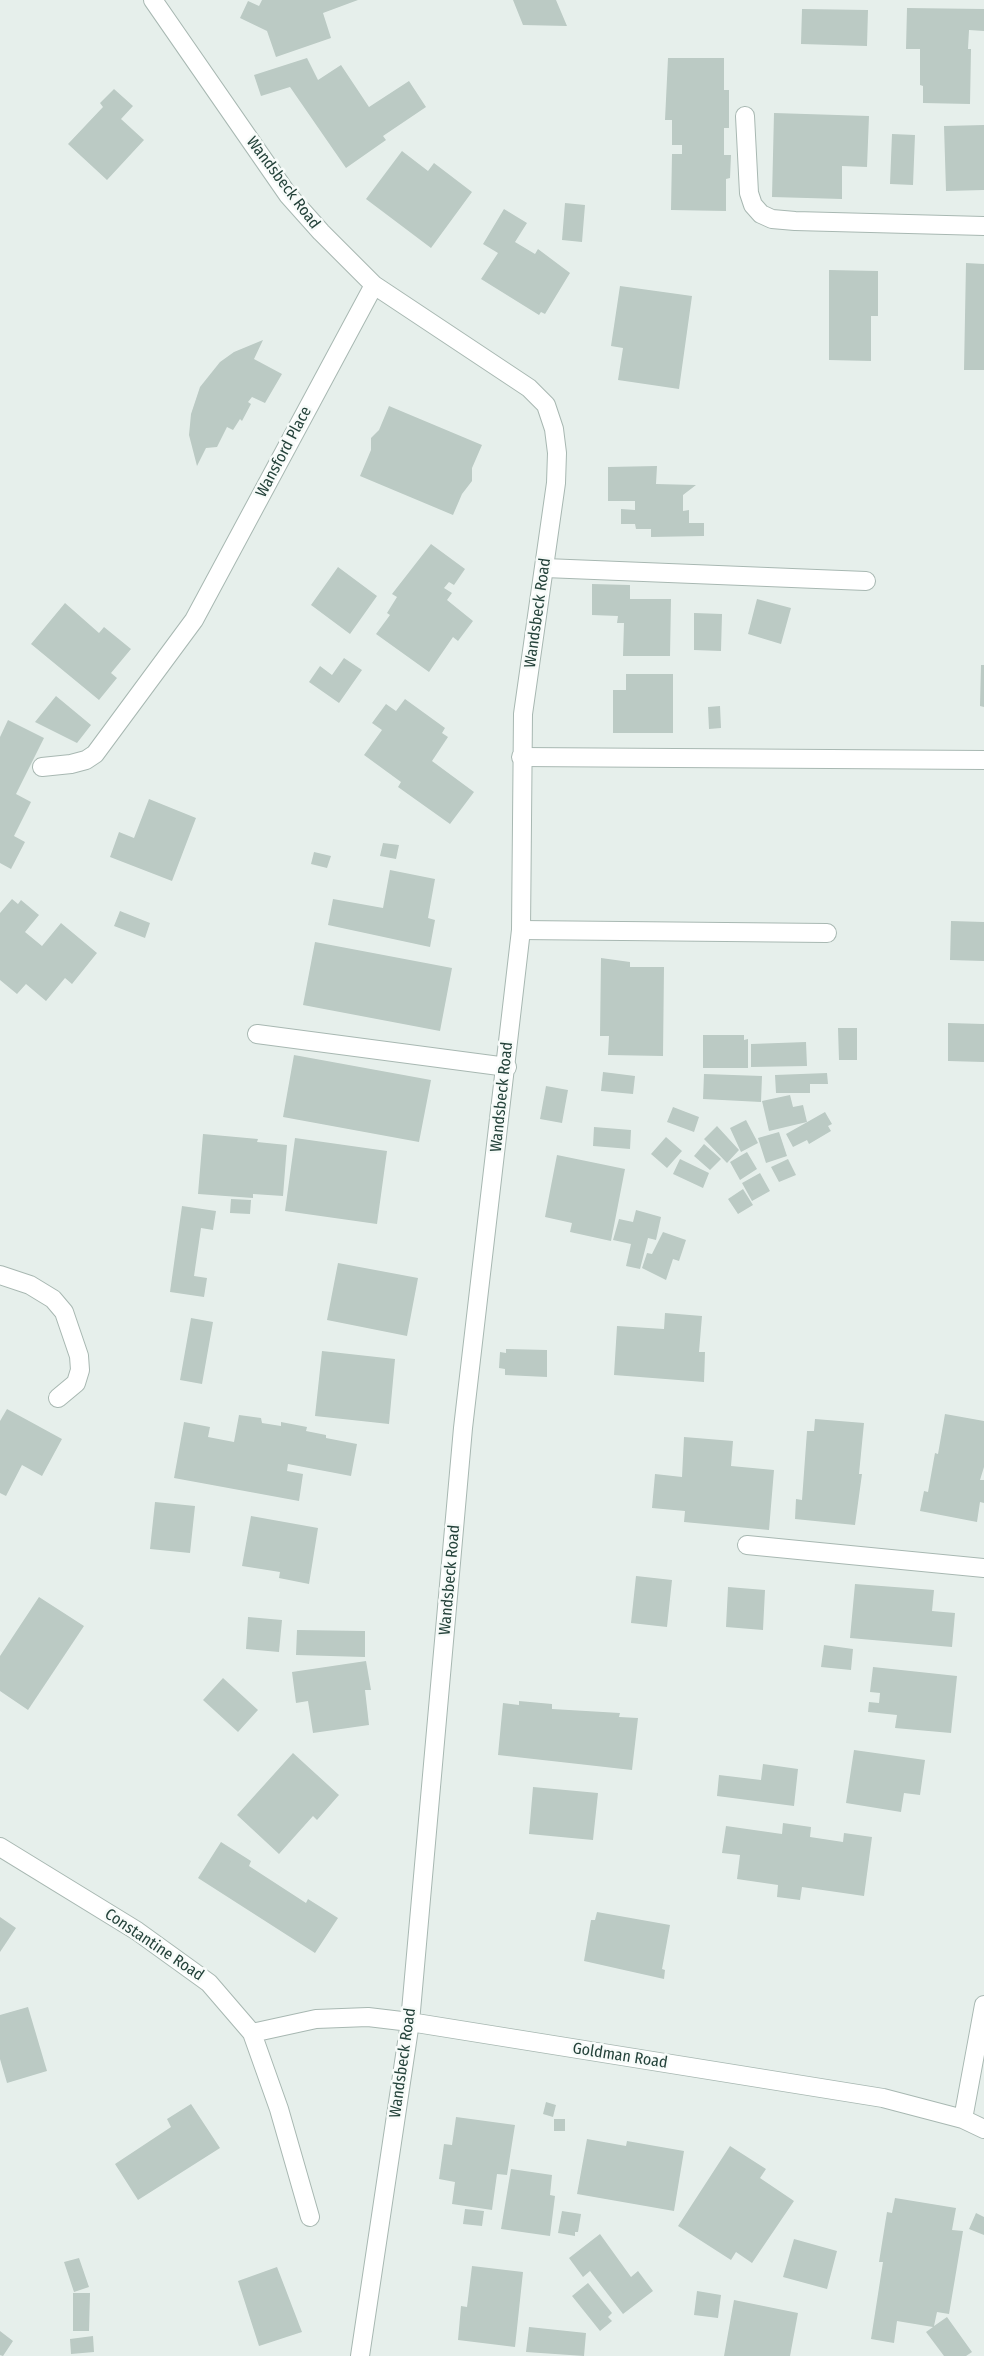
<!DOCTYPE html>
<html>
<head>
<meta charset="utf-8">
<style>
	body { margin:0 }
	canvas { display:block; background:#e6efeb }
</style>
</head>
<body>
<canvas width="984" height="2356"></canvas>
<script>
const ctx = document.querySelector('canvas').getContext('2d');
ctx.lineJoin = 'round';
function paint(path, color) { ctx.fillStyle = color; ctx.fill(path, 'evenodd'); }
const toPath = rows => new Path2D(rows.map(r => 'M' + r).join(''));
function trace(path, color, width, dash) { ctx.strokeStyle = color; ctx.lineWidth = width; ctx.lineCap = dash ? 'butt' : 'round'; ctx.setLineDash(dash || []); ctx.stroke(path); }
function drawText(font, color, halo, rows, align = 'center') {
  ctx.font = font + ' "Fira Sans Condensed",sans-serif'; ctx.lineWidth = 5; ctx.setLineDash([]); ctx.textBaseline = 'middle'; ctx.strokeStyle = halo; ctx.fillStyle = color; for (const [text, x, y, turn = 0] of rows) {
    ctx.save(); ctx.translate(x, y); ctx.rotate((+turn || 0) * Math.PI / 180); ctx.textAlign = isNaN(turn) ? turn : align; if (halo) ctx.strokeText(text, 0, 0); ctx.fillText(text, 0, 0); ctx.restore();
  }
}
paint(toPath([
	[262,0,358,0,323,13,331,38,276,57,267,31,240,18,248,1,259,6],
	[513,0,556,0,567,26,523,25],
	[907,8,984,9,984,31,969,30,968,49,971,49,970,104,923,103,923,86,920,85,920,49,906,49],
	[802,9,868,10,867,46,801,44],
	[307,58,318,80,341,65,369,107,409,81,426,107,383,136,386,140,346,168,290,87,261,96,254,75],
	[668,58,724,58,724,90,729,90,729,128,724,128,724,155,731,155,730,178,726,179,726,211,671,210,672,154,682,154,682,145,672,145,672,120,665,120],
	[114,89,133,106,121,119,144,140,107,180,68,144,103,107,100,103],
	[774,113,869,116,867,167,842,166,842,199,772,197],
	[984,125,984,190,946,191,944,126],
	[892,134,915,135,913,185,890,184],
	[402,151,428,171,434,163,472,192,431,248,366,199],
	[565,203,585,205,582,242,562,240],
	[504,209,527,223,515,242,535,254,538,249,570,273,545,314,541,312,539,315,481,279,498,253,483,244],
	[966,263,984,264,984,370,964,370],
	[829,270,878,271,878,316,871,316,871,361,829,360],
	[620,286,692,296,679,389,618,380,623,348,611,346],
	[263,340,254,359,282,374,265,403,252,397,248,402,251,404,242,421,240,419,233,430,227,427,217,447,206,448,197,466,189,435,191,414,200,387,220,362,234,352],
	[389,406,482,445,472,468,472,481,462,494,453,515,360,476,371,450,371,438,379,430],
	[657,466,656,484,696,485,683,495,683,511,689,510,689,523,704,523,704,536,651,537,651,529,636,529,635,524,621,524,621,509,635,510,635,501,608,501,608,467],
	[431,544,465,569,454,585,449,582,444,588,452,593,447,600,473,621,458,641,453,637,429,672,376,634,390,615,387,613,397,597,392,594],
	[338,567,377,596,350,634,311,605],
	[592,584,630,585,630,599,671,599,670,656,623,656,624,623,617,623,618,616,592,615],
	[757,599,791,608,781,644,748,634],
	[65,603,99,633,104,627,131,649,111,673,117,678,99,700,31,644],
	[694,613,722,614,721,651,694,650],
	[344,658,362,670,339,703,309,682,320,666,332,675],
	[981,665,984,665,984,707,980,706],
	[626,674,673,674,673,733,613,733,613,690,626,690],
	[56,696,91,725,77,743,35,722],
	[405,699,445,728,442,733,448,737,432,761,474,792,450,824,398,787,401,782,364,755,382,730,372,723,386,704,396,711],
	[720,706,721,728,709,729,708,707],
	[8,720,44,738,16,794,31,802,14,836,25,842,11,869,0,863,0,737],
	[149,799,196,818,172,881,110,857,119,832,134,838],
	[383,843,399,845,396,859,380,856],
	[314,852,331,856,327,868,311,864],
	[390,870,435,879,428,918,435,920,430,947,328,925,333,899,383,908],
	[12,899,18,904,21,900,39,915,25,932,42,946,61,923,97,953,72,984,65,978,46,1001,26,984,17,994,0,980,0,913],
	[120,911,150,923,145,938,114,926],
	[951,921,984,922,984,961,950,960],
	[315,942,452,968,440,1031,303,1005],
	[601,958,630,962,630,967,664,967,663,1056,608,1055,609,1036,600,1036],
	[948,1023,984,1024,984,1062,948,1061],
	[838,1028,857,1028,857,1060,839,1060],
	[703,1035,744,1035,744,1040,748,1039,748,1068,703,1068],
	[806,1042,807,1066,751,1067,751,1044],
	[294,1055,431,1080,419,1142,283,1117],
	[603,1072,635,1076,633,1094,601,1091],
	[827,1073,828,1084,810,1084,810,1093,776,1093,775,1075],
	[704,1074,762,1076,761,1102,703,1099],
	[546,1086,568,1090,562,1123,540,1119],
	[790,1095,793,1107,803,1105,807,1122,769,1131,762,1101],
	[673,1107,699,1117,694,1132,667,1122],
	[825,1112,832,1124,828,1126,831,1131,809,1144,807,1140,793,1147,786,1134],
	[746,1120,758,1143,741,1152,730,1128],
	[717,1126,739,1150,727,1163,704,1139],
	[594,1127,631,1130,630,1149,593,1146],
	[779,1132,787,1156,766,1163,758,1138],
	[203,1134,258,1139,257,1142,287,1145,283,1196,253,1194,253,1198,198,1194],
	[666,1137,682,1151,667,1168,651,1154],
	[295,1138,387,1151,377,1224,285,1211],
	[704,1144,721,1159,710,1170,694,1156],
	[747,1152,757,1169,740,1180,730,1162],
	[557,1155,625,1169,611,1241,570,1232,572,1223,545,1217],
	[680,1159,709,1173,703,1188,673,1174],
	[788,1159,796,1175,779,1182,771,1167],
	[760,1173,770,1191,752,1201,742,1183],
	[743,1189,753,1205,738,1214,728,1199],
	[231,1199,251,1200,250,1214,230,1213],
	[182,1206,216,1211,213,1230,201,1228,194,1276,207,1278,204,1297,170,1292],
	[636,1210,661,1217,656,1240,648,1238,640,1269,626,1266,631,1244,613,1240,619,1219,633,1222],
	[663,1232,686,1240,679,1261,673,1259,666,1280,642,1268,647,1253,652,1254],
	[338,1263,418,1278,407,1336,327,1320],
	[665,1313,702,1316,699,1352,705,1352,704,1382,614,1375,617,1326,664,1329],
	[191,1318,213,1322,202,1384,180,1380],
	[506,1349,547,1350,547,1377,505,1375,505,1369,499,1368,500,1352,506,1353],
	[322,1351,395,1359,389,1424,315,1416],
	[7,1409,62,1439,42,1476,22,1465,6,1496,0,1493,0,1421],
	[945,1414,984,1421,984,1467,980,1480,984,1480,984,1503,980,1502,977,1522,920,1511,924,1491,928,1492,935,1453,938,1454],
	[239,1415,261,1418,262,1423,281,1426,281,1422,307,1427,306,1431,326,1435,326,1438,357,1444,351,1476,288,1464,287,1471,303,1474,299,1501,174,1478,184,1422,210,1427,208,1437,234,1442],
	[815,1419,864,1423,859,1474,862,1474,855,1525,795,1519,796,1499,802,1500,807,1431,814,1431],
	[684,1437,733,1441,731,1466,774,1470,769,1530,684,1522,685,1511,652,1508,655,1474,682,1477],
	[155,1502,195,1506,190,1553,150,1549],
	[251,1516,318,1528,309,1584,279,1578,280,1572,242,1566],
	[636,1576,672,1580,667,1627,631,1623],
	[855,1584,934,1590,932,1611,955,1613,952,1647,850,1638],
	[728,1587,765,1590,763,1630,726,1627],
	[39,1597,84,1626,28,1710,0,1691,0,1656],
	[248,1617,282,1620,279,1652,246,1649],
	[297,1630,365,1631,365,1657,296,1655],
	[824,1645,853,1649,851,1670,821,1667],
	[366,1661,371,1690,365,1690,369,1725,313,1733,308,1701,296,1703,292,1672],
	[873,1667,957,1676,951,1733,895,1728,897,1715,868,1712,869,1702,879,1703,880,1693,870,1692],
	[223,1678,258,1710,238,1732,203,1700],
	[519,1701,552,1704,552,1709,620,1713,619,1717,638,1718,632,1770,498,1755,503,1703,519,1705],
	[854,1750,925,1760,920,1795,904,1793,901,1812,846,1803],
	[293,1753,339,1795,317,1820,313,1816,279,1854,237,1815],
	[763,1764,798,1769,794,1806,717,1796,719,1775,761,1780],
	[533,1787,598,1793,593,1840,529,1834],
	[783,1823,811,1827,810,1837,843,1842,844,1833,872,1837,864,1896,802,1887,800,1900,777,1897,778,1885,737,1879,740,1855,722,1853,726,1826,782,1834],
	[221,1842,251,1861,249,1866,306,1903,308,1899,338,1918,315,1953,198,1878],
	[597,1912,670,1925,662,1969,665,1970,664,1979,584,1961,591,1920,595,1920],
	[0,1917,16,1928,0,1952],
	[28,2007,47,2071,7,2083,0,2059,0,2015],
	[546,2102,556,2105,553,2117,543,2114],
	[191,2104,220,2148,138,2200,115,2164,171,2127,167,2119],
	[456,2117,515,2125,507,2175,497,2174,492,2210,452,2204,455,2182,439,2179,444,2144,452,2145],
	[554,2119,565,2119,565,2131,554,2131],
	[587,2139,626,2146,627,2141,684,2151,674,2211,577,2194],
	[730,2146,766,2169,760,2178,794,2201,752,2263,736,2252,731,2260,678,2226],
	[511,2169,552,2175,550,2195,555,2196,550,2236,501,2229],
	[895,2198,956,2208,952,2230,963,2231,949,2314,937,2312,934,2326,947,2317,972,2352,966,2356,944,2356,926,2332,933,2327,897,2321,894,2343,871,2339,883,2262,879,2262,887,2212,892,2213],
	[465,2209,484,2211,482,2226,463,2224],
	[562,2211,581,2214,578,2232,575,2232,575,2236,558,2233],
	[976,2213,984,2217,984,2235,969,2229],
	[600,2234,631,2277,638,2271,653,2291,623,2314,590,2271,583,2277,569,2258],
	[794,2239,837,2251,827,2289,783,2277],
	[79,2258,89,2287,74,2292,64,2262],
	[472,2266,523,2272,515,2347,458,2340,461,2306,467,2307],
	[277,2267,302,2332,259,2346,238,2281],
	[588,2283,612,2313,608,2317,612,2321,600,2331,572,2296],
	[697,2291,721,2295,718,2318,694,2315],
	[73,2293,90,2293,89,2331,73,2331],
	[734,2300,798,2313,790,2356,724,2356],
	[529,2327,586,2333,584,2356,526,2352],
	[0,2331,13,2341,3,2356,0,2355],
	[93,2336,94,2352,71,2354,70,2339]
]), '#bbcac4');
const service = toPath([
	[545,568,866,581],
	[521,757,984,760],
	[521,930,827,933],
	[257,1034,507,1067],
	[0,1275,30,1285,53,1299,64,1312,79,1356,80,1370,76,1383,58,1398],
	[747,1545,984,1568]
]);
const minor = toPath([
	[153,0,288,195,321,232,374,285,529,388,546,405,554,429,557,453,556,483,523,714,521,930,463,1428,410,2022,360,2356],
	[745,116,749,193,753,205,761,214,772,219,795,221,984,226],
	[42,767,71,764,86,760,95,754,194,620,374,285],
	[0,1847,137,1931,209,1983,252,2033,279,2109,310,2217],
	[252,2033,316,2019,368,2017,410,2022,883,2098,963,2119,984,2129],
	[963,2119,984,2005]
]);
trace(service, '#a8b8b2', 20);
trace(minor, '#a8b8b2', 20);
trace(service, '#fff', 18);
trace(minor, '#fff', 18);
drawText('16px', '#24423a', '#f7fbf9', [
	["Wandsbeck Road",283,183,53],
	["Wansford Place",284,452,-62],
	["Wandsbeck Road",538,613,-82],
	["Wandsbeck Road",502,1097,-84],
	["Wandsbeck Road",450,1580,-85],
	["Constantine Road",154,1945,34],
	["Goldman Road",620,2056,9],
	["Wandsbeck Road",403,2063,-82]
]);
</script>
</body>
</html>
